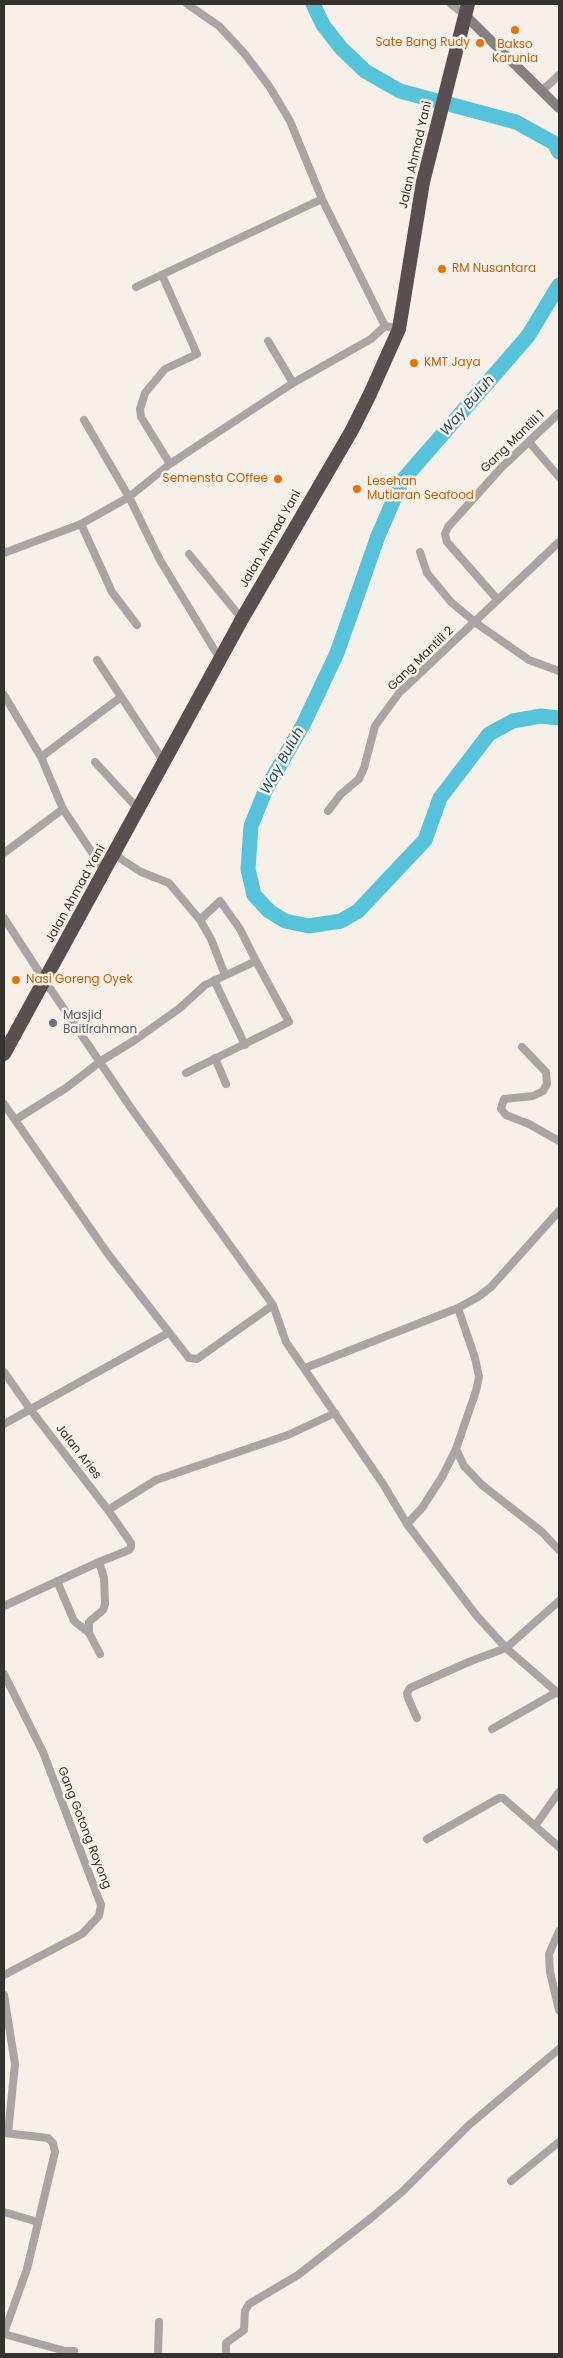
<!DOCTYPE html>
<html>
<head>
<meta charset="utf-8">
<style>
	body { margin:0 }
	#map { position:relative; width:563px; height:2358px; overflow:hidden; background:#f7f0e8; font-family:Poppins,sans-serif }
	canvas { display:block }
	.frame { position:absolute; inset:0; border:5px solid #353330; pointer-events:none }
</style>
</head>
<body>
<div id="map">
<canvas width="563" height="2358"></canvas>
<div class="frame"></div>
</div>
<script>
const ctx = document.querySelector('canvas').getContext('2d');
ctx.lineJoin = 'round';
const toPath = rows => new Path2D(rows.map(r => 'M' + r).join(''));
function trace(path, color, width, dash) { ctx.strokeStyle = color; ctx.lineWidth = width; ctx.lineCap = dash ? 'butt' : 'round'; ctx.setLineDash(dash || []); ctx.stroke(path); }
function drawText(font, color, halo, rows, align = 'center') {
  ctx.font = font + ' Poppins,sans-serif'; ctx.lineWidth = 5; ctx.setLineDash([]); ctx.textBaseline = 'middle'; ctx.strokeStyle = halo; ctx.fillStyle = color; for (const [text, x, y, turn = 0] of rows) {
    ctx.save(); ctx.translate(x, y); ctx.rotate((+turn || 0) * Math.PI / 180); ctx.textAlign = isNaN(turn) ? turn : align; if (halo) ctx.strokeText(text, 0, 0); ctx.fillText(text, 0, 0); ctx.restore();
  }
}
trace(toPath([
	[313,4,323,25,341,48,365,71,400,91,516,122,554,143,559,152],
	[559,285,528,336,402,481,378,536,337,653,303,725,266,789,251,826,248,869,254,895,269,911,285,921,309,926,341,921,358,911,425,840,440,798,489,734,513,721,541,716,559,718]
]), '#57c3db', 15);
trace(toPath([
	[187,4,219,26,244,53,269,86,290,121,322,199,385,326,399,329],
	[451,4,464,14],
	[543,90,559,75],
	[162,275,197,354,165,369,145,393,140,409,141,417,170,464],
	[136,287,322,199],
	[268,341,293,383],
	[84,420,129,497,160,560,220,659],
	[529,442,559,477],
	[81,524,112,592,137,625],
	[420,552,427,573,451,602,476,623,529,660,559,671],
	[4,553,81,524,129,497,170,464,203,442,293,383,371,339,385,326],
	[189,554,242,619],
	[497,599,447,542,445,534,448,527,501,468,559,413],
	[97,660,164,762],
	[4,695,41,757,63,809,105,872],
	[41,757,121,697],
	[95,762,139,810],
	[328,811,341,794,359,779,364,768,375,726,399,693,559,542],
	[4,853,63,809],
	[115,855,141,872,169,883,200,920,211,939,225,975],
	[4,918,45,981,131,1108,273,1305,286,1342,383,1484,407,1524,476,1615,506,1648,559,1694],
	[200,920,220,901,240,929,256,961],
	[214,980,245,1045],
	[522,1047,546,1072,547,1084,543,1091,533,1096,504,1099,501,1109,506,1115,529,1124,559,1141],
	[215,1058,226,1084],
	[4,1104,108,1254,189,1358,197,1359,273,1305],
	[15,1120,66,1088,101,1061,135,1040,180,1008,205,985,256,961,289,1022,186,1073],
	[305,1368,458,1308,478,1297,491,1287,559,1211],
	[4,1372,30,1409,108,1510,131,1543,131,1547,129,1550,99,1562,4,1606],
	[4,1424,168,1333],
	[456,1449,464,1466,482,1485,542,1532,559,1550],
	[108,1510,156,1480,288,1435,335,1413],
	[407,1524,422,1508,442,1477,456,1449,476,1391,479,1377,475,1358,458,1308],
	[57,1581,74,1621,89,1633,100,1654],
	[89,1633,89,1622,103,1610,105,1604,104,1578,99,1562],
	[4,1674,43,1752,101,1905,99,1916,82,1934,4,1975],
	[417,1718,408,1698,407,1693,410,1688,471,1661,506,1648,559,1601],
	[492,1729,557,1692],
	[535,1826,559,1792],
	[427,1839,499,1798,503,1798,559,1847],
	[559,1931,549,1954,550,1972,559,2010],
	[4,1995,15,2064,8,2133],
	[4,2133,48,2138,53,2143,55,2152,27,2269,4,2333],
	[511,2181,559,2142],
	[4,2212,38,2222],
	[4,2334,65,2351,74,2351],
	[158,2354,159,2322],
	[226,2354,226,2343,244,2330,245,2311,249,2304,298,2275,371,2218,403,2191,469,2125,559,2049]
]), '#aaa4a5', 8);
trace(toPath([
	[464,14,559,108]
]), '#877f80', 10);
trace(toPath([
	[4,1054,242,619,352,430,370,394,399,329,423,182,468,4]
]), '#594f50', 14);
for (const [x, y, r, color] of [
	[515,30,5,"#e8710a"],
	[480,43,5,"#e8710a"],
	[442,269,5,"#e8710a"],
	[414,363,5,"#e8710a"],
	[278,479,5,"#e8710a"],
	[357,489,5,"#e8710a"],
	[16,980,5,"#e8710a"],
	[53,1023,5,"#6b7280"]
]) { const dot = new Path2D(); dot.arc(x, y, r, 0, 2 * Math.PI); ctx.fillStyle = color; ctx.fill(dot); trace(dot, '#f7f0e8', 2); }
drawText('12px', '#c56008', '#f7f0e8', [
	["Sate Bang Rudy",470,43,"right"],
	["Bakso",515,45,"center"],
	["Karunia",515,59,"center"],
	["RM Nusantara",452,269],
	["KMT Jaya",424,363],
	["Semensta COffee",268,479,"right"],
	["Lesehan",367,482],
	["Mutiaran Seafood",367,496],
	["Nasi Goreng Oyek",26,980]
], 'left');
drawText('12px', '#353330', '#f7f0e8', [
	["Jalan Ahmad Yani",416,155,-77],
	["Gang Mantili 1",513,442,-44],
	["Jalan Ahmad Yani",271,539,-60],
	["Gang Mantili 2",421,659,-44],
	["Jalan Ahmad Yani",76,894,-61],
	["Jalan Aries",78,1452,52],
	["Gang Gotong Royong",84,1828,69]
]);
drawText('12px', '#5b616d', '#f7f0e8', [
	["Masjid",63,1016],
	["Baitlrahman",63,1030]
], 'left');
drawText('italic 14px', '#25535e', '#f7f0e8', [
	["Way Buluh",468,406,-49],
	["Way Buluh",283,761,-61]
]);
</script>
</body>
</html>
